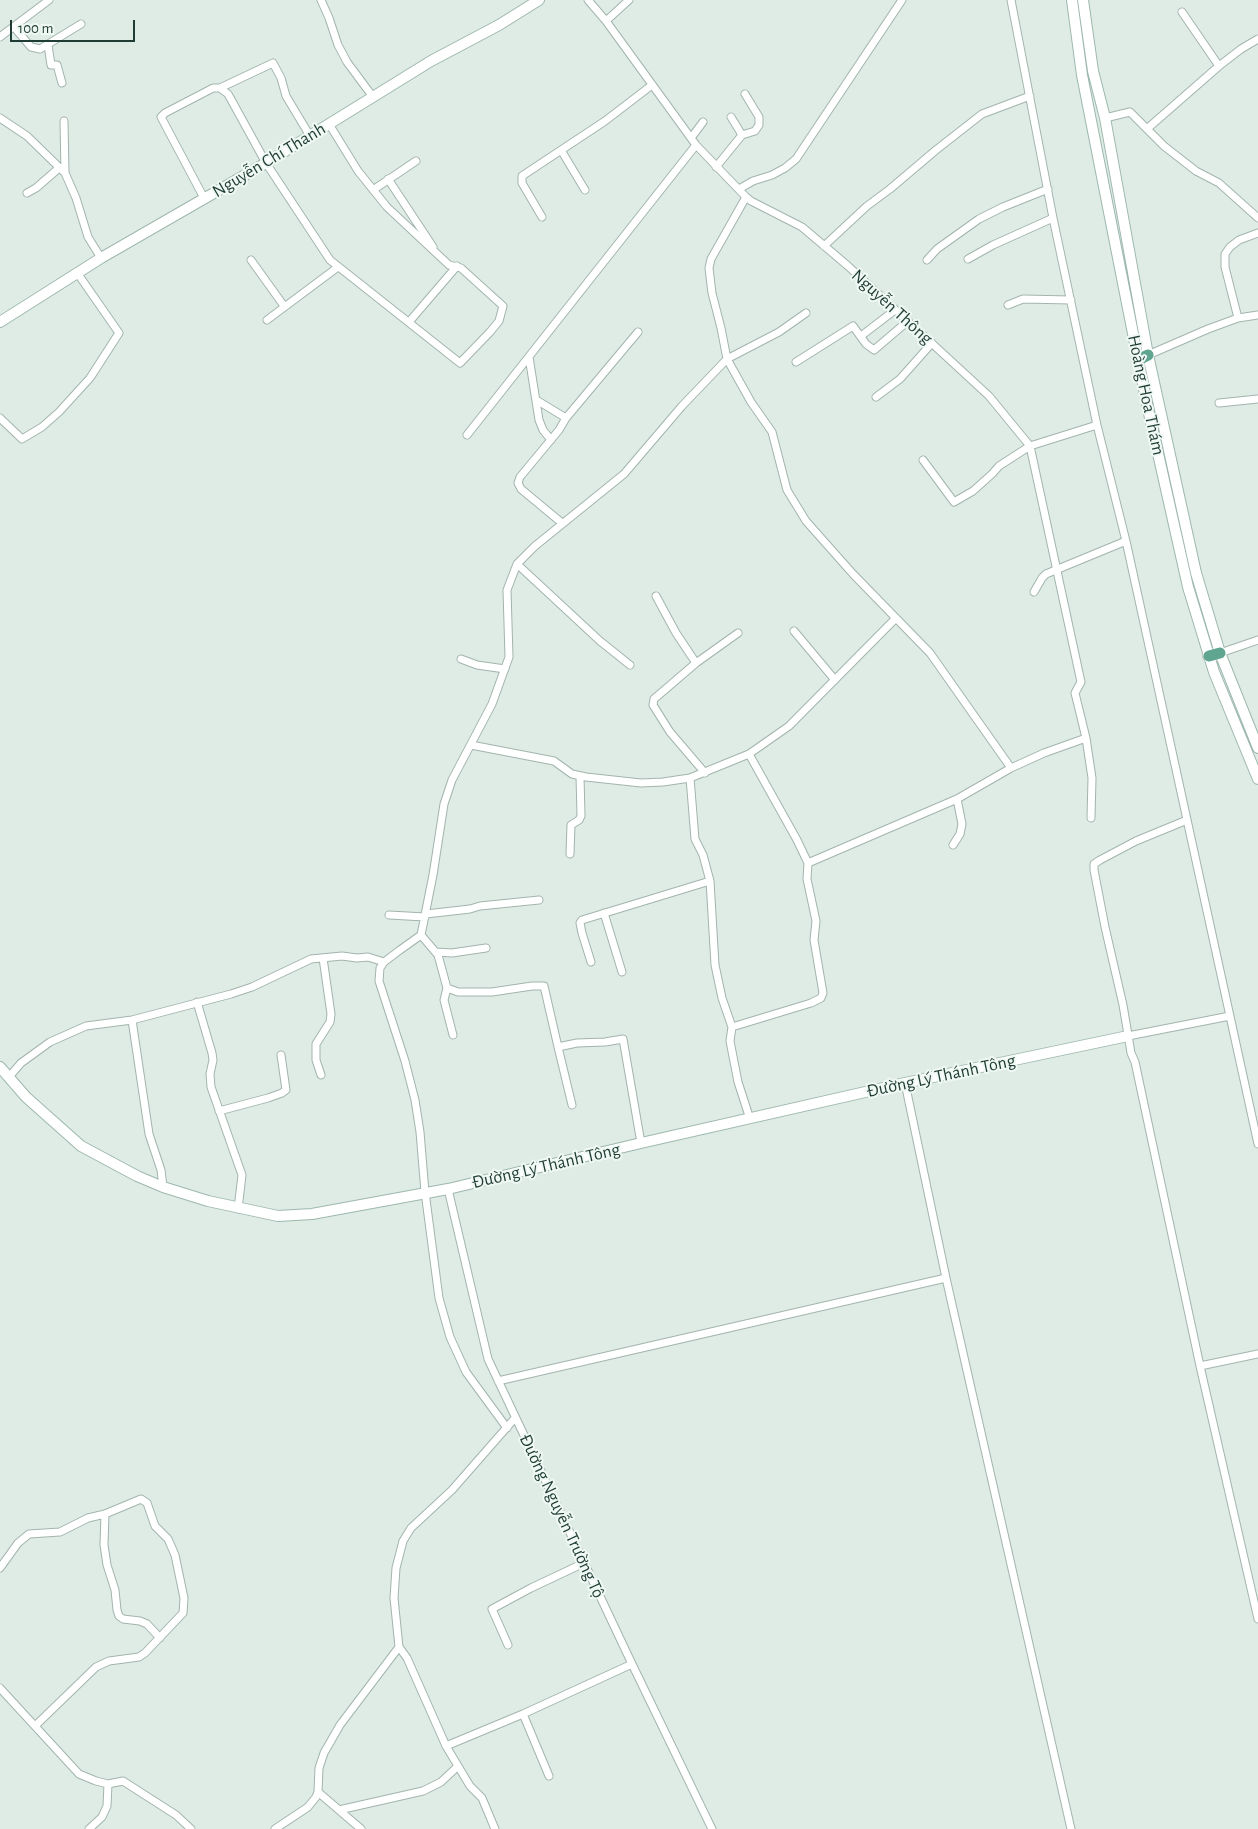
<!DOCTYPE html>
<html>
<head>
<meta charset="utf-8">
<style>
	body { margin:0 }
	#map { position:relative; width:1258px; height:1829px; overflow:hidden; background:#dfece6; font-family:"Alegreya Sans",sans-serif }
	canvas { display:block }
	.scale { position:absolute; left:10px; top:20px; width:125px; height:22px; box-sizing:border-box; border:2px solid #1f3d34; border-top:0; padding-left:6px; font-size:15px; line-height:18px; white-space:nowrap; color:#1f3d34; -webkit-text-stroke:4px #f0f8f4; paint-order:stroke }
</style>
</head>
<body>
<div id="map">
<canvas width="1258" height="1829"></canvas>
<div class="scale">100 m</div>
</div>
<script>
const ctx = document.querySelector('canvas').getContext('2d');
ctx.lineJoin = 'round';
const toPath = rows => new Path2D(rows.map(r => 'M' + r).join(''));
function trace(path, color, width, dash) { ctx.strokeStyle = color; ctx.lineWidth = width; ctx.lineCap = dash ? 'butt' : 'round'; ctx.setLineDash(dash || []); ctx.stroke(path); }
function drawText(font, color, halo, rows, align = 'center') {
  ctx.font = font + ' "Alegreya Sans",sans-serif'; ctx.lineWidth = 4; ctx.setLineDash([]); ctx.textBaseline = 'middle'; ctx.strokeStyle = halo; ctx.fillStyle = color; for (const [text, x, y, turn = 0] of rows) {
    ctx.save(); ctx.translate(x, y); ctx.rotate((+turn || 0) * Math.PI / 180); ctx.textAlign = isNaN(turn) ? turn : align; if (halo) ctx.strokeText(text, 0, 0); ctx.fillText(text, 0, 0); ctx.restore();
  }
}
const street = toPath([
	[321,0,329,18,338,45,347,62,373,97],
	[588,0,606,21,696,145,746,197,751,201,802,227,848,266,989,396,1030,446,1081,682,1075,693,1086,738,1044,753,1011,768,957,799,808,863],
	[1011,0,1053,218,1097,425,1126,541,1258,1144],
	[1182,12,1219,66],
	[606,21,629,0],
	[14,27,31,47,40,49,81,24],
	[0,37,49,0],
	[48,45,51,65,57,65,62,83],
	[220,88,273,63,281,78,286,96,310,136],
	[731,117,742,135],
	[0,118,27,136,65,173,76,198,88,237,101,258],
	[1105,118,1130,112,1164,146,1196,171,1219,183,1258,218],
	[64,121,65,173],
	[1148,128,1219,66,1241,49,1258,39],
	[691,138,703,122],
	[561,150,585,190],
	[716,167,742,135,755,131,759,125,759,117,745,94],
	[388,179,433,247],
	[739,189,753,181,772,175,785,168,796,159,902,0],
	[373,190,416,161],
	[27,193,36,188,59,168],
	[204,198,161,117,165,113,213,88,220,88,228,94,266,163,330,260,460,363,490,332,499,321,503,306,461,268,449,265,387,207,358,171,329,124],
	[542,217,522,183,522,176,605,121,652,85],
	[824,246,867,206,890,189,936,150,982,114,1030,96],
	[968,259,993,245,1053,218],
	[251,260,284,306],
	[927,260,937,249,979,219,1003,207,1048,189],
	[1008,305,1023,299,1071,300],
	[806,313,779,332,727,359,751,402,772,432,787,490,806,521,853,574,930,653,1011,768],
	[1238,318,1225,267,1225,254,1230,247,1239,240,1258,233],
	[267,320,338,267],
	[409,322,457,266],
	[861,336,895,310],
	[1148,355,1208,329,1238,318,1258,315],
	[529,357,539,420,543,430,551,440],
	[796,362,853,326,866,344,874,350,908,321],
	[876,397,900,379,932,343],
	[538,401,566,418],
	[1219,403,1258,399],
	[0,418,22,439,42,427,59,412,90,378,119,333,78,274],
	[467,435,696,145],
	[923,460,954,502,973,491,992,474,999,466,1030,446,1097,425],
	[562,523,521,489,518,483,520,477,559,430,566,418,638,332],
	[517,564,600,641,630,665],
	[1034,592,1042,578,1046,574,1126,541],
	[656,596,676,633,696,663],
	[794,631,835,680],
	[1220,653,1258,640],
	[461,659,477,665,505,669],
	[1086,738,1092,778,1091,818],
	[471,745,554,761,572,774,586,777,641,783,663,782,690,778,749,754,789,726,895,619],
	[705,773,670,732,653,705,654,699,696,663,738,633],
	[690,778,695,839,703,855,710,881,715,965,722,998,732,1027,730,1041,738,1082,750,1119],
	[1187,820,1136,841,1100,860,1094,864,1094,870,1105,927,1123,1005,1131,1053,1135,1062,1200,1366,1258,1619],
	[953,845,960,834,962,824,957,799],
	[570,854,571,825,579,820,581,816,580,776],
	[604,913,622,972],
	[426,914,470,909,480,906,539,900],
	[389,915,425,917],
	[421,935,438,955,447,988,458,992,492,992,532,986,544,986,558,1047,577,1043,605,1042,623,1039,641,1143],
	[436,952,452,953,486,948],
	[591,962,582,933,580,923,582,920,710,881],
	[447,988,444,1000,453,1035],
	[197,1002,212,1053,213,1060,210,1074,211,1087,242,1175,238,1209],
	[132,1020,149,1134,161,1170,163,1187],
	[732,1027,811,1003,821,998,823,993,814,940,816,921,807,879,808,863,797,840,749,754],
	[1128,1036,1230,1016],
	[558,1047,572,1105],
	[321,1075,316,1060,316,1044,330,1022,331,1014,323,958],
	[9,1077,21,1063,50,1042,86,1026,132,1020,231,994,252,987,311,959,342,956,357,958,368,957,384,962],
	[905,1083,946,1278,1071,1829],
	[219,1111,268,1098,282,1093,286,1090,281,1055],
	[448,1189,488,1359,632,1664,712,1829],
	[1200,1366,1258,1354],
	[498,1381,946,1278],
	[507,1428,466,1372,450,1337,439,1298,425,1192,420,1132,415,1100,405,1061,379,981,380,968,384,962,400,950,421,935,433,875,444,804,452,780,492,704,509,657,507,590,517,564,535,546,624,474,682,406,727,359,721,328,712,293,709,268,711,259,746,197],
	[105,1514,104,1545,107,1565,115,1590,117,1610,119,1616,123,1619,140,1621,147,1624,160,1638],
	[0,1568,18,1543,29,1534,60,1532,88,1518,105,1514,141,1499,147,1503,155,1526,168,1539,175,1555,184,1598,183,1613,145,1653,139,1657,109,1661,96,1667,35,1726],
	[508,1645,492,1609,531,1588,584,1563],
	[399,1647,407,1658,446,1746,470,1786,482,1798,495,1829],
	[0,1688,79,1774,96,1781,108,1784,123,1781,176,1815,191,1829],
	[523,1714,549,1776],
	[446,1746,523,1714,632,1664],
	[318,1792,361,1829],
	[339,1810,423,1791,441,1782,457,1767],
	[89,1829,102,1817,107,1806,108,1784],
	[275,1829,308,1807,316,1797,318,1792,319,1768,324,1753,340,1725,399,1647,394,1598,396,1568,403,1541,411,1528,452,1490,515,1418]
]);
const secondary = toPath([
	[1072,0,1082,75,1121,273,1148,409,1188,587,1214,672,1258,779],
	[1083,0,1093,71,1105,118,1148,355,1196,573,1220,653,1258,748],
	[0,322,101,258,266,163,431,61,499,25,539,0],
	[0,1067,26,1097,81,1146,137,1176,163,1187,208,1201,278,1216,312,1214,448,1189,641,1143,905,1083,1128,1036]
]);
const primary = toPath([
	[1138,360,1148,355],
	[1209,656,1220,653]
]);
trace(street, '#a2b4ad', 9);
trace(secondary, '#9db8ad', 12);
trace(primary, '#c0c9c6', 14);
trace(street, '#fff', 7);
trace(secondary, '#fff', 10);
trace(primary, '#60a590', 11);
drawText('18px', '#1f3d34', '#f0f8f4', [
	["Nguyễn Chí Thanh",269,160,-31],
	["Nguyễn Thông",892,307,42],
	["Hoàng Hoa Thám",1146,395,78],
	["Đường Lý Thánh Tông",941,1076,-12],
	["Đường Lý Thánh Tông",546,1166,-13],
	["Đường Nguyễn Trường Tộ",562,1516,65]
]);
</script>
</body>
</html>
